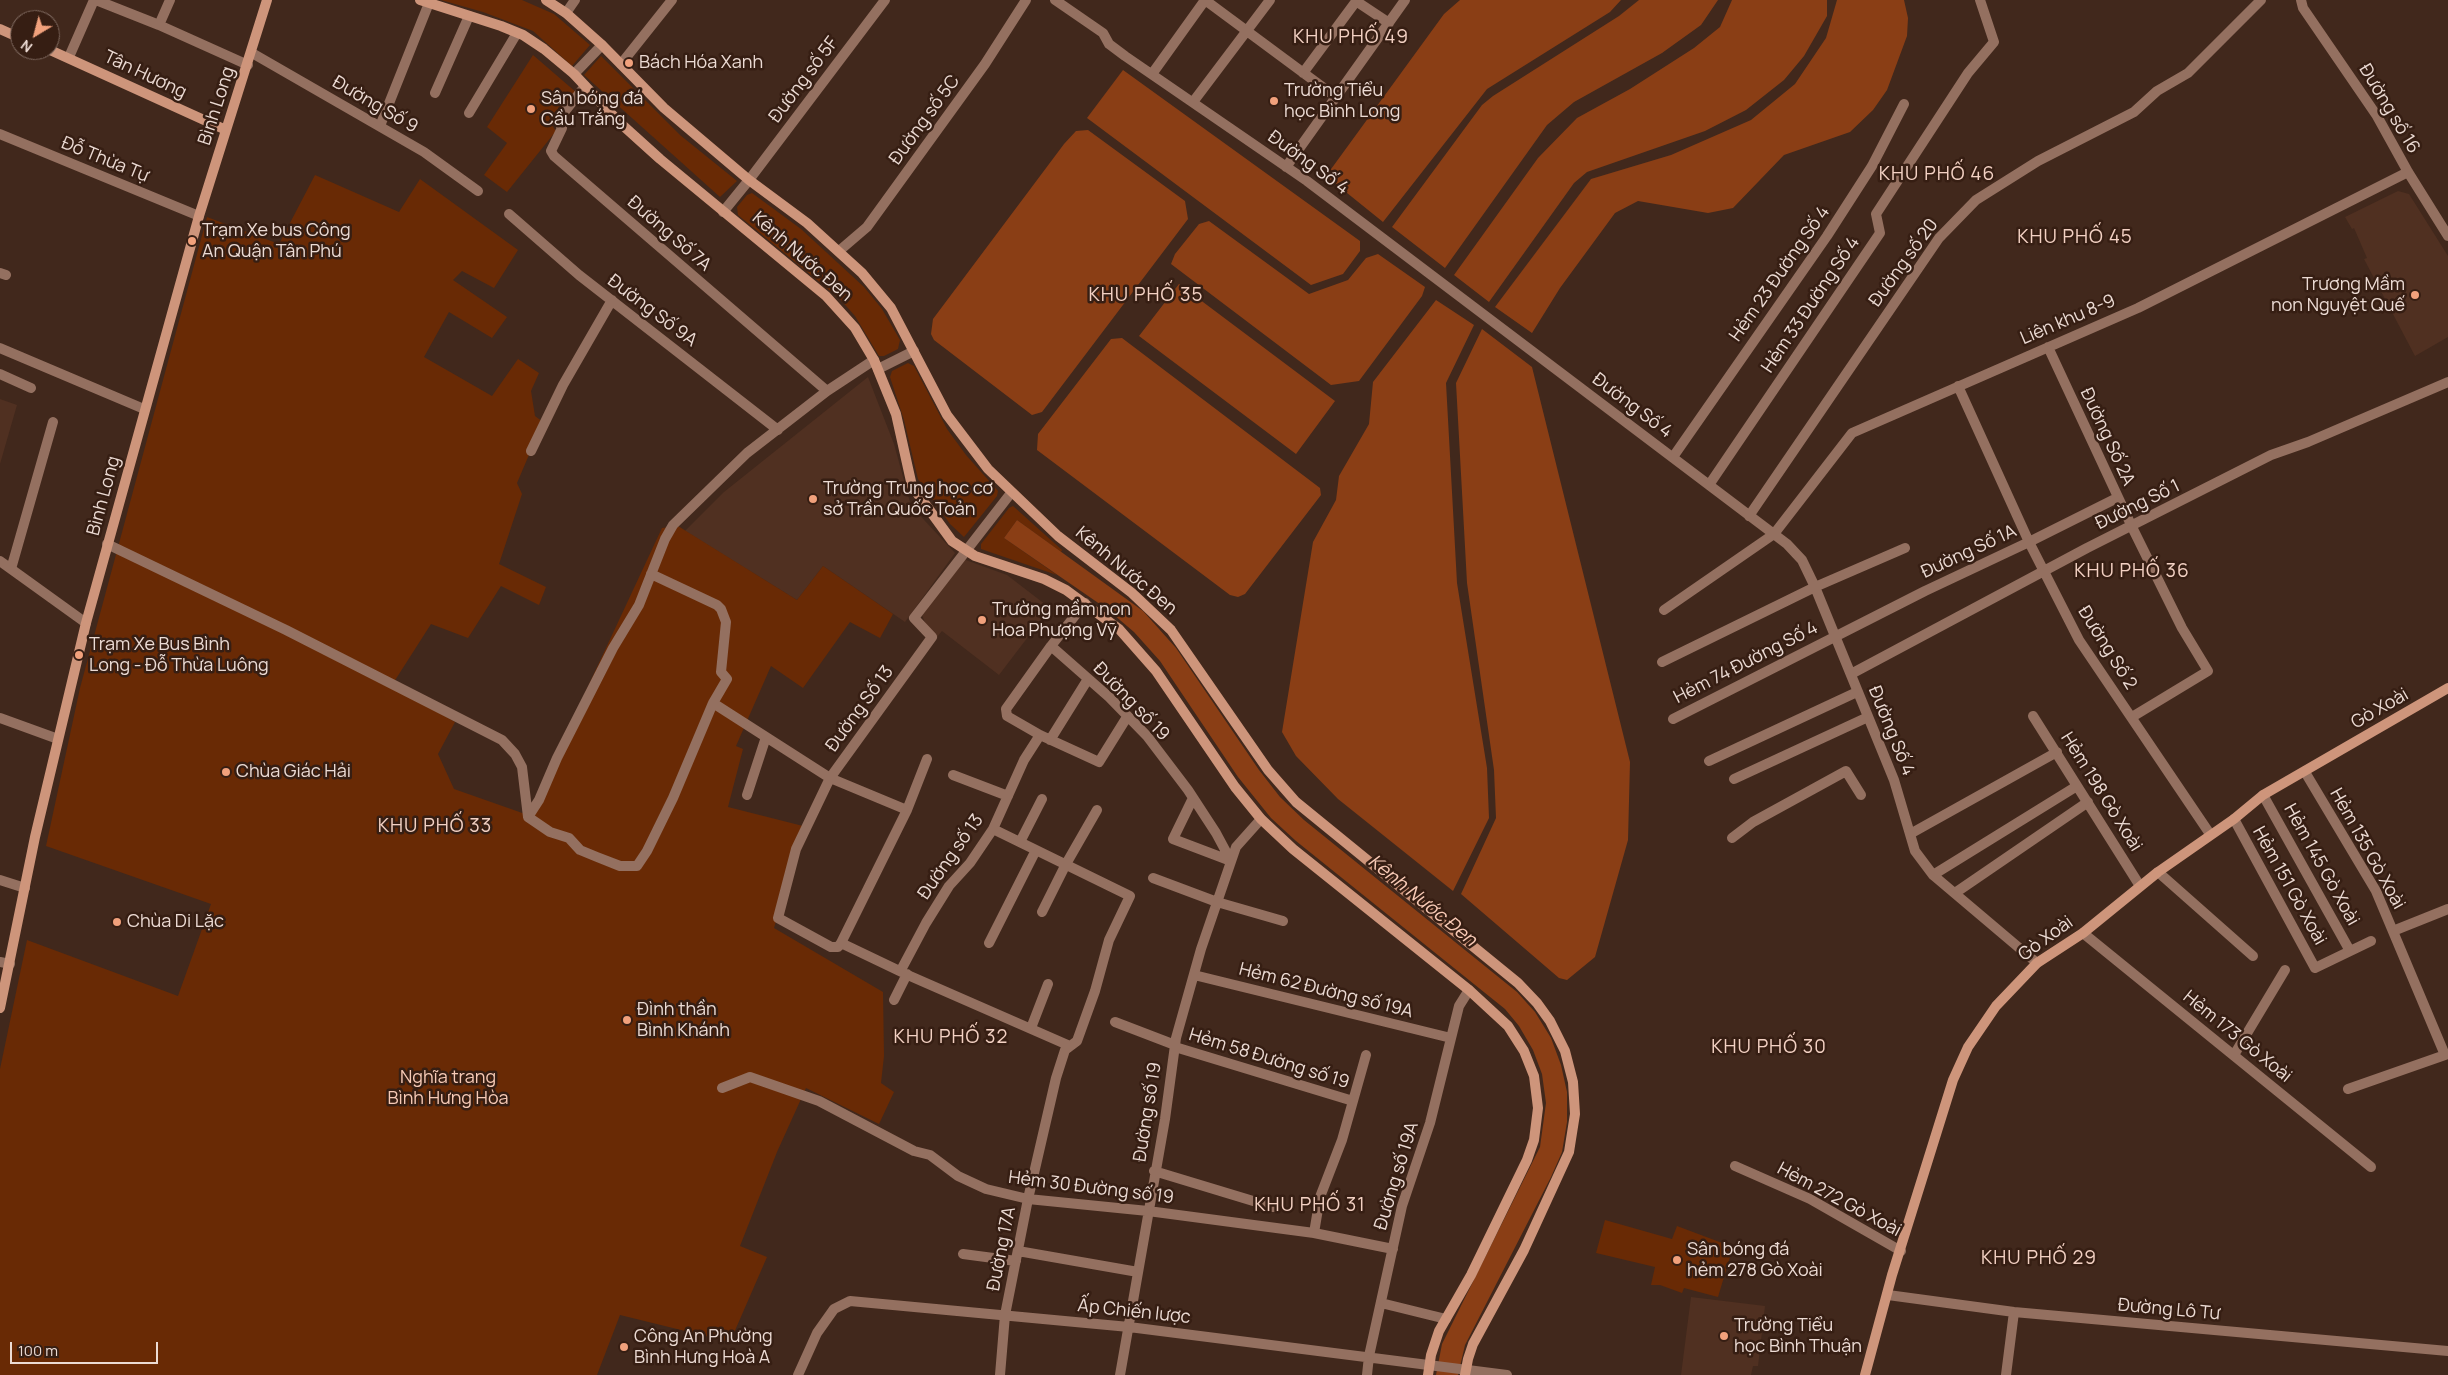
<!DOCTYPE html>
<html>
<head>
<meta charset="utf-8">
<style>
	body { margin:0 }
	#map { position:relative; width:2448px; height:1375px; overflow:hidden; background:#41281c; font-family:Manrope,sans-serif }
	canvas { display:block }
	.north { position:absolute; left:10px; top:10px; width:50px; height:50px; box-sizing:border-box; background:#361e13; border:1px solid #7f6a60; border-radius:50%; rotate:217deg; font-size:14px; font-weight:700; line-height:20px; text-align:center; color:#ecdbd4 }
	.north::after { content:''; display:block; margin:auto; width:18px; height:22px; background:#f1a17c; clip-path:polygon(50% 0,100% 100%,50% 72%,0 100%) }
	.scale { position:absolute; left:10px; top:1342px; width:148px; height:22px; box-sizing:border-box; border:2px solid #ecdbd4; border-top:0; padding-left:6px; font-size:15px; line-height:18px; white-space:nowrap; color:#ecdbd4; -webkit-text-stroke:4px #361e13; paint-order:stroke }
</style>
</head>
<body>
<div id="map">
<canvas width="2448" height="1375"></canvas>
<div class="north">N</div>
<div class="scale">100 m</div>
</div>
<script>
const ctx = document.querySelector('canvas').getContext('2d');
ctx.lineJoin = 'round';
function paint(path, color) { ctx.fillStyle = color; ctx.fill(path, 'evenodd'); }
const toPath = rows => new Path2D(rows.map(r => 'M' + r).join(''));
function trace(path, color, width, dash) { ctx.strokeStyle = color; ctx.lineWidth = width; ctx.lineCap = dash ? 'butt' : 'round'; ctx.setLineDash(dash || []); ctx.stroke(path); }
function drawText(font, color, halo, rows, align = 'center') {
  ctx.font = font + ' Manrope,sans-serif'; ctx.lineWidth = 5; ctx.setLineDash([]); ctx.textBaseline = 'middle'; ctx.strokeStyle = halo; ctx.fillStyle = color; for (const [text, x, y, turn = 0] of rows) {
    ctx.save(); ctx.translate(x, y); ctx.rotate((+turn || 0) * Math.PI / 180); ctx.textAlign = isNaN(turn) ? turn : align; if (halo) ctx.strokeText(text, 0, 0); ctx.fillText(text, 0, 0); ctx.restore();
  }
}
paint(toPath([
	[2398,191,2409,194,2448,256,2448,337,2415,356,2364,259,2367,258,2354,228,2352,229,2345,217],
	[868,377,894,444,911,506,955,553,905,622,823,566,797,600,685,531,724,492],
	[0,399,17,405,0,464],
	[963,559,1007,575,1050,608,999,675,942,631,937,637,926,625,922,615],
	[1691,1297,1765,1306,1758,1366,1753,1366,1751,1375,1681,1375]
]), '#503021');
paint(toPath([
	[441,0,522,0,554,14,590,45,572,66,533,31,483,12],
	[533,55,577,93,551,124,556,131,507,192,484,175,507,143,487,127],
	[601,56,680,135,737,181,720,197,584,75],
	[315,175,399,212,420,179,518,250,494,288,462,271,453,280,507,317,492,338,449,312,424,357,492,396,518,359,539,373,531,391,535,416,543,422,517,483,522,494,499,564,546,587,539,605,501,586,468,638,431,624,392,685,455,722,438,754,454,789,528,815,662,528,678,526,797,600,823,566,893,614,880,638,850,622,803,688,771,666,736,746,743,749,728,807,803,826,774,928,883,992,884,1056,881,1083,894,1092,879,1124,806,1088,777,1152,740,1246,767,1257,730,1342,620,1315,597,1375,0,1375,0,1069,27,940,178,996,211,904,46,846,80,688,207,217,279,244],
	[752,193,801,229,864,287,882,309,900,340,898,349,884,356,879,356,855,316,839,298,738,215,737,207,747,195],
	[908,363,914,366,947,429,966,455,998,491,997,496,964,537,950,524,918,479,904,420,890,377,892,371],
	[1013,506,1062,550,1061,552,1017,520,1004,538,1057,575,981,549,981,544,1009,508],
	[1605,1220,1672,1239,1677,1226,1733,1247,1718,1297,1684,1288,1682,1293,1660,1285,1651,1285,1655,1267,1596,1253]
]), '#692a05');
paint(toPath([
	[1460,0,1621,0,1610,12,1487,89,1383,222,1326,176,1444,14],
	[1639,0,1718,0,1701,25,1662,53,1574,102,1547,125,1445,268,1392,227,1482,105,1493,96,1619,16],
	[1732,0,1827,0,1827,16,1804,56,1784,80,1746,110,1705,131,1587,172,1574,183,1489,302,1454,275,1538,158,1577,118,1630,89,1694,48,1720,27],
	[1837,0,1904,0,1908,18,1907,36,1887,90,1873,110,1850,132,1784,155,1733,208,1708,213,1638,201,1615,213,1560,288,1532,333,1495,307,1591,179,1671,155,1751,120,1795,84,1826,38],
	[1123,70,1360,241,1360,251,1343,274,1311,285,1087,118],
	[1088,130,1185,201,1188,219,1042,412,1032,415,934,340,931,334,933,319,1064,144,1076,131],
	[1209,221,1309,294,1348,280,1366,258,1378,254,1425,287,1422,296,1359,381,1331,385,1171,264,1175,254,1199,224],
	[1179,284,1335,401,1296,454,1139,336],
	[1436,300,1474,325,1446,383,1457,583,1487,768,1489,818,1453,891,1338,799,1296,756,1282,732,1313,542,1336,500,1339,476,1369,424,1373,382],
	[1482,329,1532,367,1630,762,1628,840,1595,957,1567,980,1559,978,1461,894,1496,818,1494,770,1467,583,1456,383],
	[1122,338,1320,488,1321,495,1245,594,1238,597,1230,595,1037,450,1038,434,1111,339],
	[1017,520,1143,611,1176,648,1259,770,1280,797,1304,820,1517,992,1535,1012,1551,1038,1561,1065,1567,1092,1567,1122,1562,1152,1551,1177,1465,1345,1458,1375,1436,1375,1442,1344,1540,1147,1546,1103,1542,1074,1533,1050,1519,1026,1505,1009,1296,841,1271,818,1238,777,1160,661,1134,632,1107,609,1004,538]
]), '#8a3e15');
trace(toPath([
	[96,0,159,25,248,65],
	[1055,0,1103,33,1109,44,1125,56,1307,181,1787,544,1802,560,1815,587,1894,780,1915,851,1933,875,2037,963],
	[1205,0,1336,97],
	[2301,0,2303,8,2377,116,2408,172,2448,236],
	[1356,1,1389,23],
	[566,13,575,0],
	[159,25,170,0],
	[252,53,424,152,478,191],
	[69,57,94,0],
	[621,64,672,0],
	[1303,73,1357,0],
	[574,74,602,45],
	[1152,74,1205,0],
	[585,86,558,120,562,128,551,151,554,156,827,391],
	[435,93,469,16],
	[1193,102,1270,0],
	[469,113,517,33],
	[380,126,429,3],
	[0,134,199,216],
	[1286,167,1405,0],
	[723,212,749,180,885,0],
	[509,214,579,275,778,430],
	[839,251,867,227,985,64,1026,0],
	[0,273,6,275],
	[2048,347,2132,527,2182,628,2208,671,2132,717],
	[0,348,144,409],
	[878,369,914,351],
	[0,374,31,388],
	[1958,386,2029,542,2079,640,2210,834],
	[531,451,563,385,612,300],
	[1673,457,1827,236,1872,166,1904,104],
	[1709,485,1880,233,1876,214,1968,73,1994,42,1980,0],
	[1749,516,1939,238,1976,200,2038,161,2134,112,2157,91,2188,73,2261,0],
	[107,544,286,630,502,740,515,754,522,767,528,817,550,832,569,838,580,850,597,857,620,866,637,866,647,851,673,798,713,703,727,679,721,672,726,622,721,609,717,605,651,574],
	[0,561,86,623],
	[11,569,53,422],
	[1085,603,1051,646,1006,709,1007,716,1040,735,1099,762,1127,717],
	[1664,610,1774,534,1852,433,2138,308,2408,172],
	[1051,646,1109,697,1147,736,1188,790,1216,833,1231,861],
	[1662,662,1815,587,1905,548],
	[1851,674,2087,548,2271,455,2308,442,2448,382],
	[713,703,830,778,932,637,914,618,1011,493],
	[2033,716,2140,886],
	[0,718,58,739],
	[1673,719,1925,591,2029,542,2117,498],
	[1050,740,1088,679],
	[927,759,907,810,841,943,910,976,1070,1046],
	[1709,761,1857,692],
	[2305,772,2376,891,2445,1055],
	[953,775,1008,796],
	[1734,779,1868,717],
	[747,795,766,737],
	[2263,795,2350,951],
	[1193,798,1173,839,1231,861],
	[528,817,539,800,557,758,613,648,639,605,665,539,673,525,747,453,827,391,874,360],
	[2234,819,2315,968,2371,941],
	[993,829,1130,896,1109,940,1095,991,1077,1041,1065,1050,1056,1078,1028,1199,1005,1315,1000,1375],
	[1910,834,2057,752],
	[1732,838,1753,822,1846,771,1861,795],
	[1020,842,1042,799],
	[2158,872,2253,956],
	[1933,875,2077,786],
	[1153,878,1217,902,1283,921],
	[0,880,25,888],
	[1955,893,2088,802],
	[1042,912,1066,864,1097,810],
	[2393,931,2448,909],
	[2083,933,2371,1167],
	[841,943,838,947,831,947,778,918,796,849,830,778,907,810],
	[989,943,1036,850],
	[0,962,10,964],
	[901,970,926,923,949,886,970,863,993,829,1024,760,1040,735],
	[1194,975,1451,1038],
	[894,1000,907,974],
	[1115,1022,1175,1045],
	[1031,1028,1048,984],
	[1175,1047,1353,1101],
	[2234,1055,2285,970],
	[722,1088,750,1077,819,1101,914,1151,930,1155,958,1176,986,1189,1028,1199,1148,1211,1314,1233,1393,1249],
	[2348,1089,2448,1054],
	[1735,1166,1810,1199,1901,1251],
	[1154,1171,1273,1207],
	[1314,1233,1320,1197,1342,1140,1366,1055],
	[1018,1251,1138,1272],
	[963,1254,1016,1261],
	[1888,1295,2014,1312,2448,1351],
	[1381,1303,1446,1319],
	[798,1375,817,1333,834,1309,850,1301,1129,1327,1507,1375],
	[1120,1375,1165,1119,1176,1038,1201,949,1236,847,1261,819],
	[1367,1375,1369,1356,1402,1206,1430,1123,1459,1006,1469,990],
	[2006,1375,2014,1312]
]), '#947060', 10);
trace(toPath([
	[420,0,501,26,523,35,544,49,574,74,619,122,660,159,826,296,855,328,874,360,896,414,912,486,952,541,975,556,1044,579,1066,590,1119,629,1156,671,1235,787,1261,819,1293,849,1469,990,1508,1026,1524,1051,1534,1076,1538,1108,1534,1140,1527,1160,1471,1275,1439,1331,1431,1355,1428,1375],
	[546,0,566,13,602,45,664,108,749,180,807,223,862,273,891,308,947,415,988,469,1058,536,1132,593,1171,630,1268,770,1296,802,1518,983,1537,1003,1550,1021,1565,1051,1573,1082,1575,1114,1569,1152,1524,1250,1473,1344,1468,1359,1465,1375],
	[0,29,20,38],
	[50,50,226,130],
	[0,1008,35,837,86,623,199,216,267,0],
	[1865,1375,1892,1275,1953,1080,1968,1047,1996,1006,2037,963,2083,933,2158,872,2234,819,2263,795,2448,688]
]), '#ce957b', 10);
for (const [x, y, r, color] of [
	[629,63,5,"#f1a17c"],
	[1274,101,5,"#f1a17c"],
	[531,109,5,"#f1a17c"],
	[192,241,5,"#f1a17c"],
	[2415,295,5,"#f1a17c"],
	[813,499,5,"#f1a17c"],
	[982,620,5,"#f1a17c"],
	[79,655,5,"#f1a17c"],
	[226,772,5,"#f1a17c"],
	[117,922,5,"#f1a17c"],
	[627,1020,5,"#f1a17c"],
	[1677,1260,5,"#f1a17c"],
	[1724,1336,5,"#f1a17c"],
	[624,1347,5,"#f1a17c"]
]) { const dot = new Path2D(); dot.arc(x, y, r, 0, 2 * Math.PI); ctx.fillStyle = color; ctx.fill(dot); trace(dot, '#361e13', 2); }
drawText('18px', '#ecdbd4', '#361e13', [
	["Bách Hóa Xanh",639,63],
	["Trường Tiểu",1284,91],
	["học Bình Long",1284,112],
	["Sân bóng đá",541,99],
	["Cầu Trắng",541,120],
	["Trạm Xe bus Công",202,231],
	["An Quận Tân Phú",202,252],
	["Trương Mầm",2405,285,"right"],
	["non Nguyệt Quế",2405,306,"right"],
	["Trường Trung học cơ",823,489],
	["sở Trần Quốc Toản",823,510],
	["Trường mầm non",992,610],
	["Hoa Phượng Vỹ",992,631],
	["Trạm Xe Bus Bình",89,645],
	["Long - Đỗ Thừa Luông",89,666],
	["Chùa Giác Hải",236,772],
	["Chùa Di Lặc",127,922],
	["Đình thần",637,1010],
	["Bình Khánh",637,1031],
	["Sân bóng đá",1687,1250],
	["hẻm 278 Gò Xoài",1687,1271],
	["Trường Tiểu",1734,1326],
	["học Bình Thuận",1734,1347],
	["Công An Phường",634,1337],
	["Bình Hưng Hoà A",634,1358]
], 'left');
drawText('18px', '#ecdbd4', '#361e13', [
	["Tân Hương",145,75,25],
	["Đường số 5F",804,80,-53],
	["Đường Số 9",375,105,30],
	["Bình Long",217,106,-72],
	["Đường số 16",2389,109,59],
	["Đường số 5C",925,120,-54],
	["Đỗ Thừa Tự",105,160,22],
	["Đường Số 4",1308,163,36],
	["Đường Số 7A",669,234,41],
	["Kênh Nước Đen",802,257,41],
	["Đường số 20",1904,263,-54],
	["Hẻm 23 Đường Số 4",1780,274,-55],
	["Hẻm 33 Đường Số 4",1811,305,-56],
	["Đường Số 9A",652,311,37],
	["Liên khu 8-9",2068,320,-23],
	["Đường Số 4",1632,406,37],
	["Đường Số 2A",2107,437,65],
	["Bình Long",104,496,-75],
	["Đường Số 1",2138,505,-26],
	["Đường Số 1A",1969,552,-25],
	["Kênh Nước Đen",1126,571,40],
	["Đường Số 2",2107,648,58],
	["Hẻm 74 Đường Số 4",1746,663,-27],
	["Đường số 19",1131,702,46],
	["Đường Số 13",860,709,-54],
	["Gò Xoài",2380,709,-30],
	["Đường Số 4",1891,731,68],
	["Hẻm 198 Gò Xoài",2101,792,58],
	["Hẻm 135 Gò Xoài",2367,849,61],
	["Đường số 13",951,857,-55],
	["Hẻm 145 Gò Xoài",2321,865,61],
	["Hẻm 151 Gò Xoài",2289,886,61],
	["Gò Xoài",2046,939,-36],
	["Hẻm 62 Đường số 19A",1326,991,14],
	["Hẻm 173 Gò Xoài",2237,1037,39],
	["Hẻm 58 Đường số 19",1269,1059,17],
	["Đường số 19",1148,1112,-81],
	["Đường số 19A",1397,1176,-73],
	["Hẻm 30 Đường số 19",1091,1188,7],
	["Hẻm 272 Gò Xoài",1839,1200,28],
	["Đường 17A",1002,1249,-79],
	["Đường Lô Tư",2169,1310,5],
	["Ấp Chiến lược",1134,1312,6]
]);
drawText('18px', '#f7cab6', '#361e13', [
	["Nghĩa trang",448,1078],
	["Bình Hưng Hòa",448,1099]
]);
ctx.letterSpacing = '1px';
drawText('19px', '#f3d1c3', '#361e13', [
	["KHU PHỐ 49",1351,38],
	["KHU PHỐ 46",1937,175],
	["KHU PHỐ 45",2075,238],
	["KHU PHỐ 35",1146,296],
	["KHU PHỐ 36",2132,572],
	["KHU PHỐ 33",435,827],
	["KHU PHỐ 32",951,1038],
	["KHU PHỐ 30",1769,1048],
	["KHU PHỐ 31",1310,1206],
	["KHU PHỐ 29",2039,1259]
]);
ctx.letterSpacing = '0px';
drawText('italic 19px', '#f8cab6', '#361e13', [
	["Kênh Nước Đen",1422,901,39]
]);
</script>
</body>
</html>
